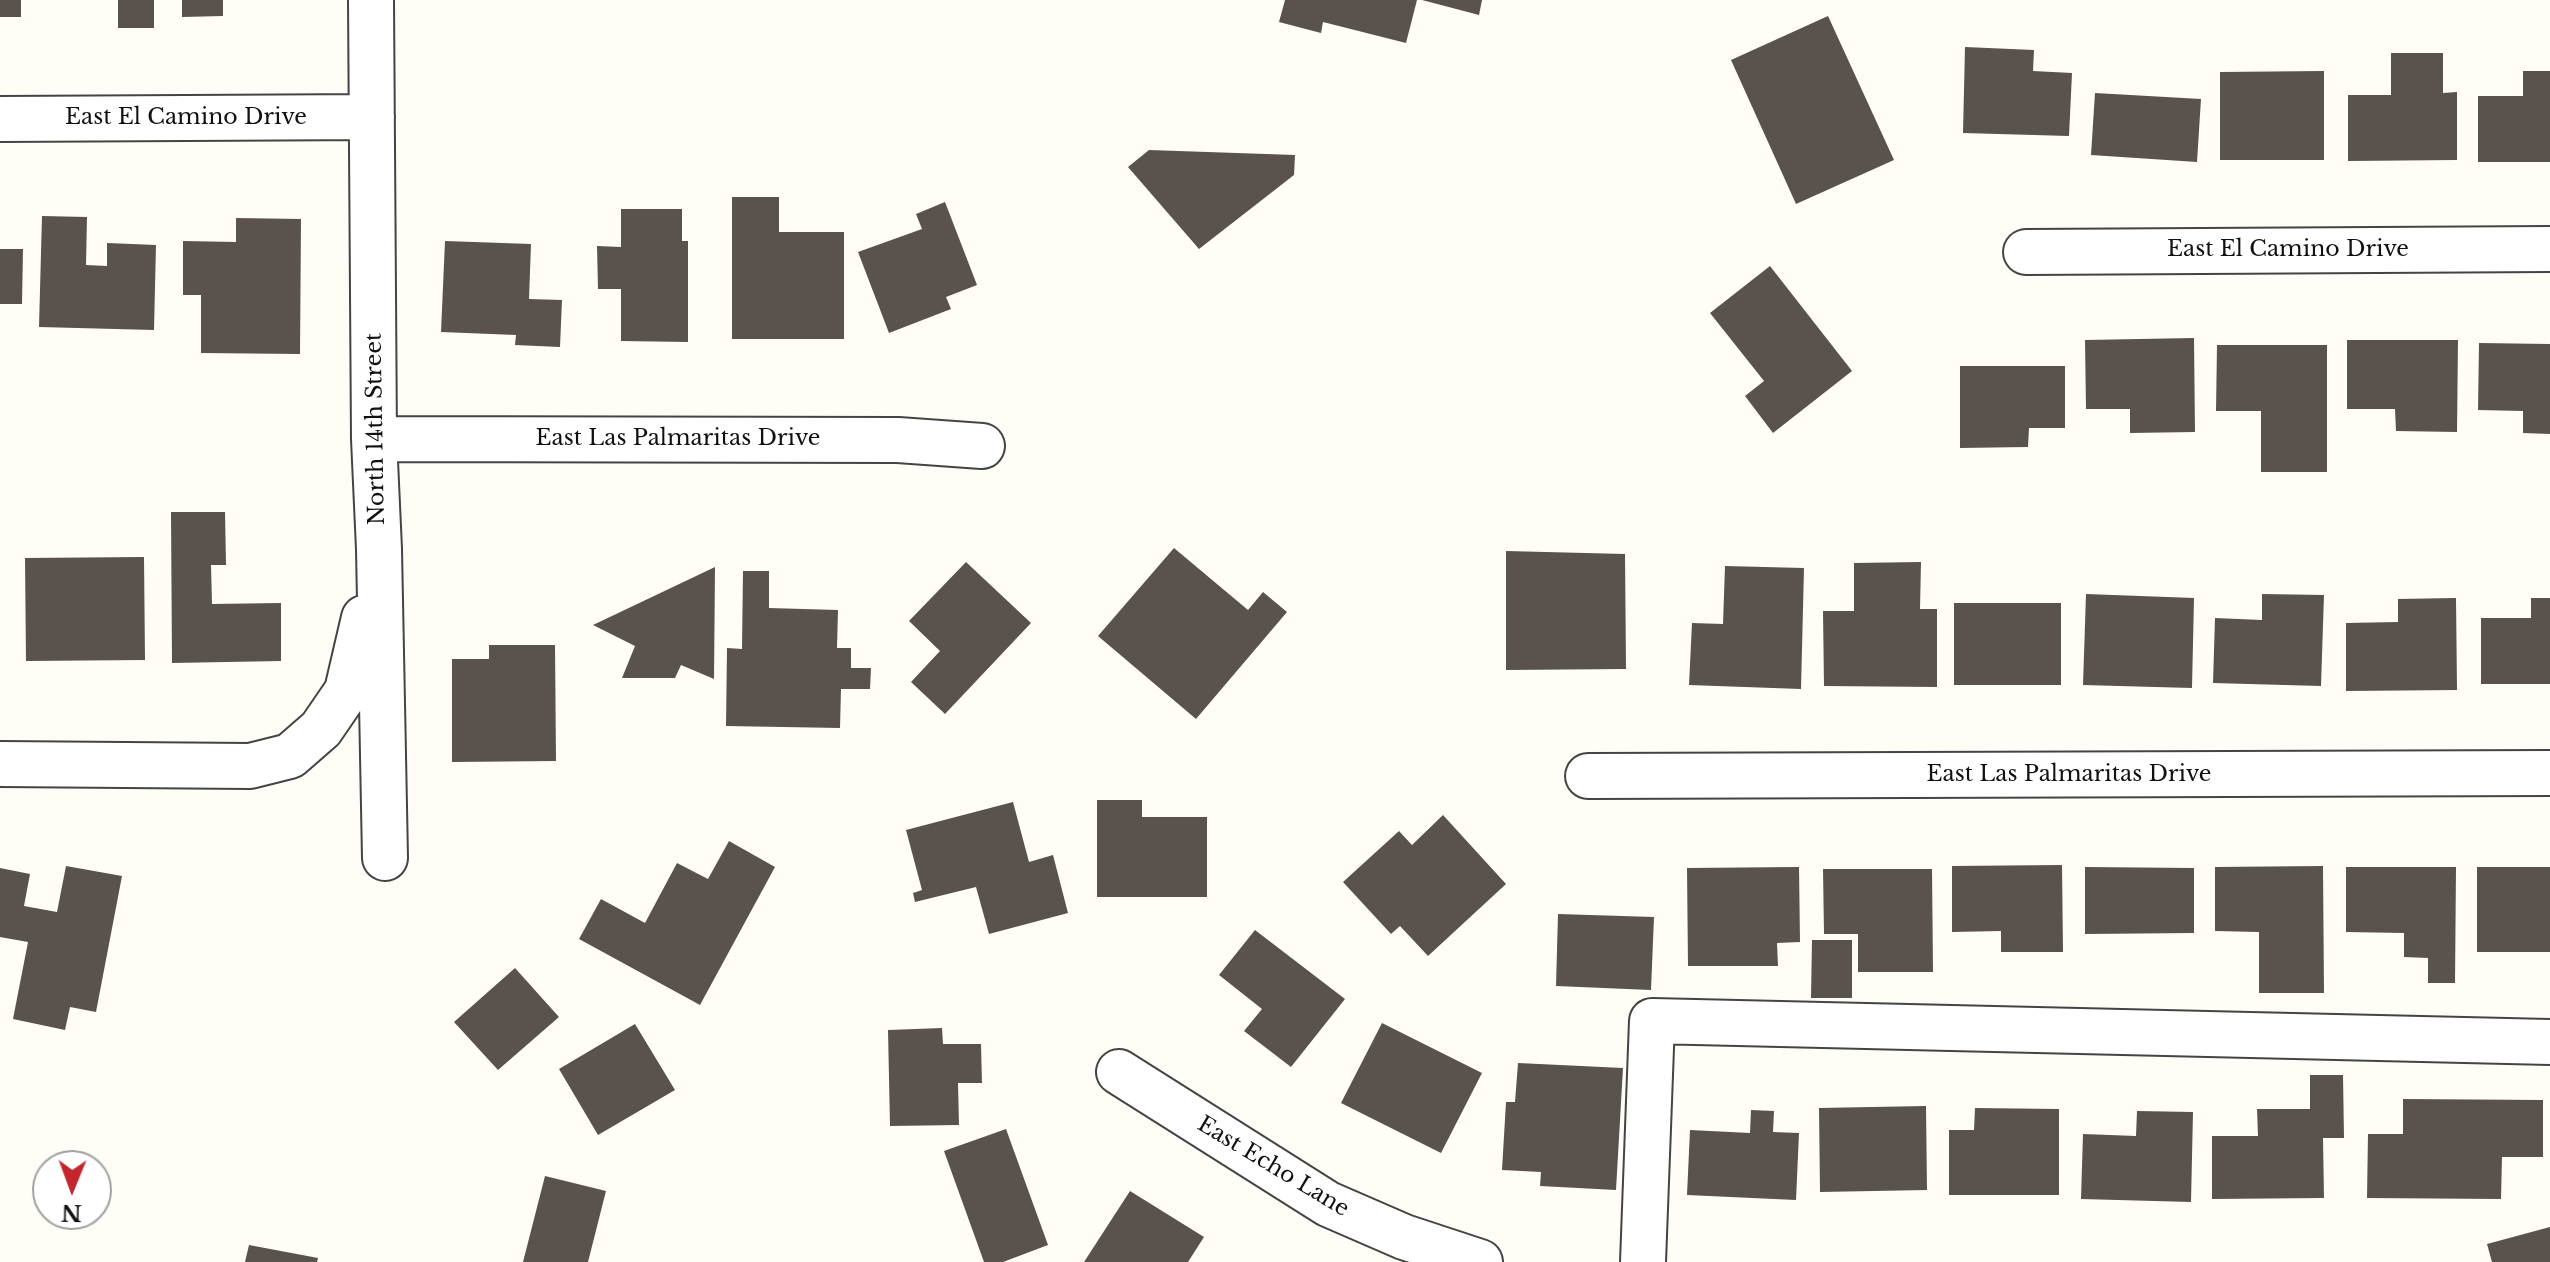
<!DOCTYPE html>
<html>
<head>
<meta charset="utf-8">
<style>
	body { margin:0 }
	#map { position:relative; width:2550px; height:1262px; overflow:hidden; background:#fffdf5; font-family:"Libre Baskerville",serif }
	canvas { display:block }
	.north { position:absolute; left:32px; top:1150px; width:80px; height:80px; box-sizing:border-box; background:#fff; border:2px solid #a0a0a0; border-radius:50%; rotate:181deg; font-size:22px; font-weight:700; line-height:32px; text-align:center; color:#111 }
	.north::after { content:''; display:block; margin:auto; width:28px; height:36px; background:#c4262e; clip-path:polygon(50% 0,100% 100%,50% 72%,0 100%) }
</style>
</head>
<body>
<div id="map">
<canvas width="2550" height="1262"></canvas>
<div class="north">N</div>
</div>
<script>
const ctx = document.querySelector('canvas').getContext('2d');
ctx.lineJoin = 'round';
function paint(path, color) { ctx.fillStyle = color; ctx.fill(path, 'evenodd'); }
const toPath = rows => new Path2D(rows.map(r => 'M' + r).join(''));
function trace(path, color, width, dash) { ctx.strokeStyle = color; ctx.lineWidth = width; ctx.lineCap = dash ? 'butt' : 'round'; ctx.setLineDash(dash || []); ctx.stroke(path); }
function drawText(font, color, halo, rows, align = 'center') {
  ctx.font = font + ' "Libre Baskerville",serif'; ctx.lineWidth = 8; ctx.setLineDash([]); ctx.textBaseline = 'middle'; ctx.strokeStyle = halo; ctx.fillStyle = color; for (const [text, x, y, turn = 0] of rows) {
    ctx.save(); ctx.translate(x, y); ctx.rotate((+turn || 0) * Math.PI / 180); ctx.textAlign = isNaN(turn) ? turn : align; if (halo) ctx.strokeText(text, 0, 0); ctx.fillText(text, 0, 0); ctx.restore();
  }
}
paint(toPath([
	[0,0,21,0,21,17,0,17],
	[118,0,154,0,154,28,118,28],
	[182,0,223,0,223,16,182,17],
	[1285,0,1417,0,1406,43,1323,22,1321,33,1279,22],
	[1422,0,1482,0,1479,15],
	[1828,16,1894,160,1796,204,1731,60],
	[1965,47,2034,50,2033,71,2072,73,2069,136,1963,133],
	[2391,53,2443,53,2443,93,2457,92,2457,160,2348,161,2348,95,2391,95],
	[2324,71,2324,160,2220,160,2220,72],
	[2523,71,2550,71,2550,162,2478,162,2478,96,2523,96],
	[2095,93,2201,99,2197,162,2091,155],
	[1149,150,1295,155,1294,175,1199,249,1128,167],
	[732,197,779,197,779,232,844,232,844,339,732,339],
	[945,202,977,285,946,297,951,309,889,333,858,252,922,229,916,214],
	[621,209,682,209,682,241,688,241,688,342,621,341,621,289,598,289,597,246,621,247],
	[42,216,87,217,86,265,107,266,107,243,156,245,154,330,39,327],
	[236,218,301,219,300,354,201,353,201,295,183,295,183,241,236,242],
	[445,241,531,244,529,299,562,300,560,347,515,345,516,335,441,332],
	[0,249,23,249,22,304,0,304],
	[1770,266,1852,371,1773,433,1745,396,1764,381,1710,313],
	[2194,338,2195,432,2130,433,2130,409,2086,409,2085,340],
	[2347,340,2458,340,2457,432,2396,431,2395,409,2347,409],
	[2479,343,2550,344,2550,434,2523,433,2523,411,2478,410],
	[2217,345,2327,345,2327,472,2261,472,2261,411,2216,411],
	[1960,366,2065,366,2065,428,2029,428,2028,447,1960,448],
	[171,512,225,512,226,565,211,565,212,604,281,603,281,661,172,663],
	[1174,548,1248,610,1263,592,1287,612,1196,719,1098,636],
	[1506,551,1625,554,1626,669,1506,670],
	[144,557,145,660,26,661,25,558],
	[966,562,1031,623,945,714,911,682,940,651,909,621],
	[1921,562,1920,609,1937,609,1937,687,1824,686,1823,611,1854,611,1854,563],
	[1725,566,1804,568,1801,689,1689,685,1692,623,1723,624],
	[715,567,714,679,681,665,675,678,622,678,635,646,593,625],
	[743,571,769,571,769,608,838,610,837,648,851,648,851,668,871,668,870,689,841,689,840,728,726,726,727,648,742,649],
	[2086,594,2194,598,2192,688,2083,685],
	[2262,594,2324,595,2321,686,2213,683,2215,618,2262,620],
	[2456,598,2457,690,2346,691,2346,623,2398,622,2398,599],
	[2531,598,2550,598,2550,684,2481,684,2481,618,2531,618],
	[1954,603,2061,603,2061,685,1954,685],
	[489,645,555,645,556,761,452,762,452,659,489,659],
	[1097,800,1142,800,1142,817,1207,817,1207,897,1097,897],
	[1013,802,1029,862,1053,855,1068,913,989,934,976,887,915,902,913,893,922,890,906,830],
	[1443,815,1506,884,1428,956,1400,926,1391,934,1343,882,1399,831,1412,845],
	[729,841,775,867,700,1005,579,939,601,899,645,923,677,863,708,879],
	[2062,865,2063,952,2001,952,2001,931,1952,932,1952,866],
	[66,866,122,876,96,1012,70,1007,65,1030,13,1019,28,942,0,937,0,868,30,874,24,906,57,912],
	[2323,866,2324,993,2259,993,2259,932,2215,931,2215,867],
	[1799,867,1800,942,1777,943,1778,966,1688,966,1687,868],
	[2085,867,2194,868,2194,933,2085,934],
	[2346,867,2456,867,2455,983,2428,983,2428,958,2404,957,2404,933,2346,932],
	[2477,867,2550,867,2550,952,2477,952],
	[1823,869,1932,869,1933,972,1858,972,1858,934,1824,934],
	[1558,914,1654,917,1651,990,1556,986],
	[1255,930,1345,999,1291,1067,1244,1031,1262,1009,1219,975],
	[1812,940,1852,940,1852,998,1811,998],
	[515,968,559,1017,498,1070,454,1022],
	[1382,1023,1482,1073,1441,1153,1341,1103],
	[635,1024,675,1090,598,1135,559,1069],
	[942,1028,943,1044,981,1044,982,1083,958,1083,959,1125,890,1126,888,1030],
	[1518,1063,1623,1068,1616,1190,1540,1186,1541,1172,1502,1170,1506,1102,1515,1102],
	[2310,1075,2343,1075,2344,1138,2323,1138,2324,1198,2212,1199,2212,1136,2258,1136,2257,1109,2310,1109],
	[2403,1099,2543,1100,2543,1157,2502,1157,2501,1199,2367,1198,2368,1134,2403,1134],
	[1926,1106,1927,1190,1820,1192,1819,1108],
	[1975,1108,2059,1109,2059,1195,1949,1195,1949,1130,1974,1130],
	[1751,1110,1774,1111,1773,1132,1799,1133,1796,1200,1687,1195,1690,1130,1750,1133],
	[2137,1111,2193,1112,2191,1202,2081,1199,2083,1134,2136,1136],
	[1006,1129,1048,1245,1003,1262,984,1262,944,1151],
	[545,1176,606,1191,588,1262,523,1262],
	[1130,1191,1204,1237,1188,1262,1084,1262],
	[2550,1227,2550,1262,2492,1262,2487,1244],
	[249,1245,318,1258,317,1262,245,1262]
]), '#5a524d');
const minor = toPath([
	[371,0,374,439,379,549,385,858],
	[0,119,372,117],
	[2026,252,2550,249],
	[374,439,898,440,982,446],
	[0,764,250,766,290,756,321,729,347,691,364,618],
	[1588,776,2550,773],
	[1119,1072,1328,1204,1404,1237,1480,1262],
	[1643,1262,1652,1021,2550,1042]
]);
trace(minor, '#444', 48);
trace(minor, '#fff', 44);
drawText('22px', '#111', '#fff', [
	["East El Camino Drive",186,118],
	["East El Camino Drive",2288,250],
	["North 14th Street",376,429,-91],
	["East Las Palmaritas Drive",678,439],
	["East Las Palmaritas Drive",2069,775],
	["East Echo Lane",1273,1167,31]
]);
</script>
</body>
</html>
